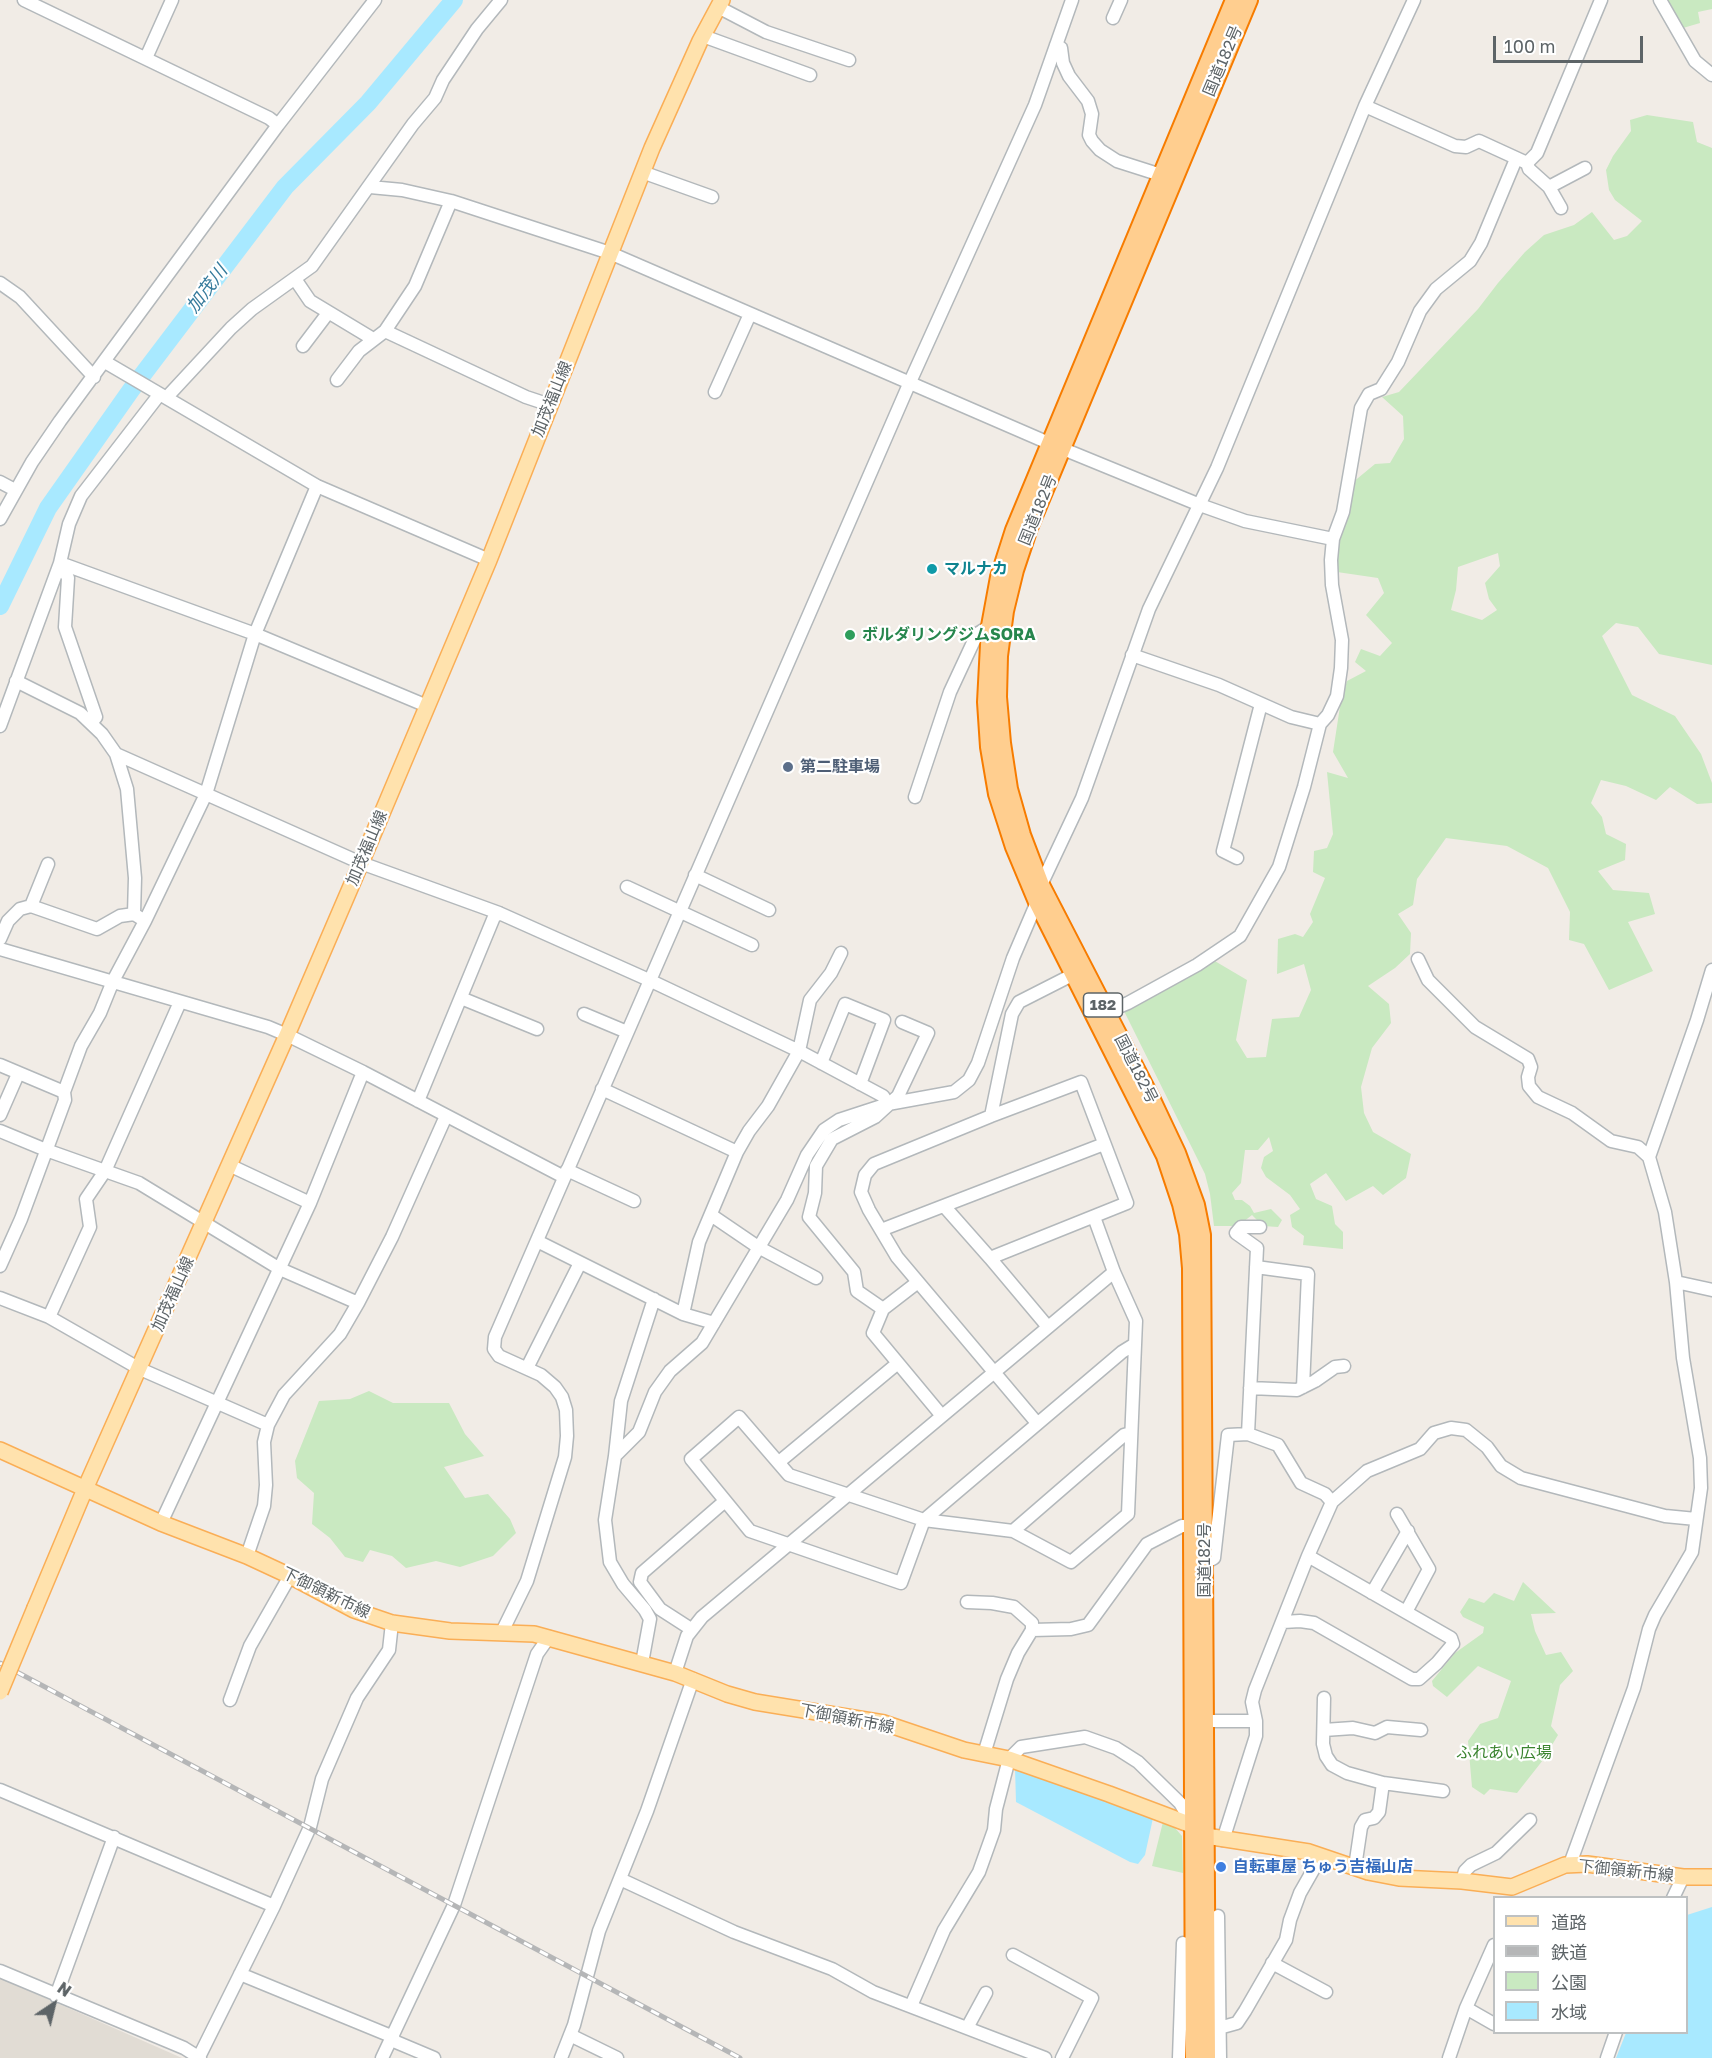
<!DOCTYPE html>
<html>
<head>
<meta charset="utf-8">
<style>
	body { margin:0 }
	#map { position:relative; width:1712px; height:2058px; overflow:hidden; background:#f1ece6; font-family:"Golos Text","Noto Sans JP",sans-serif }
	canvas { display:block }
	.legend { position:absolute; left:1493px; top:1896px; width:195px; height:138px; box-sizing:border-box; background:#fff; border:2px solid #bec1c2; margin:0; padding:8px 10px; list-style:none; font-size:18px; color:#5d6467 }
	.legend li { display:flex; align-items:center; gap:12px; height:30px }
	.legend b { width:30px; border:2px solid #bec1c2 }
	.north { position:absolute; left:24px; top:1974px; width:60px; height:60px; -webkit-text-stroke:4px #fff; paint-order:stroke; rotate:35deg; font-size:16px; font-weight:700; line-height:24px; text-align:center; color:#5d6467 }
	.north::after { content:''; display:block; margin:auto; width:21px; height:27px; background:#5d6467; clip-path:polygon(50% 0,100% 100%,50% 72%,0 100%) }
	.scale { position:absolute; left:1493px; top:36px; width:150px; height:27px; box-sizing:border-box; border:3px solid #5d6467; border-top:0; padding-left:8px; font-size:18px; line-height:21px; white-space:nowrap; color:#5d6467; -webkit-text-stroke:4px #fff; paint-order:stroke }
</style>
</head>
<body>
<div id="map">
<canvas width="1712" height="2058"></canvas>
<ul class="legend">
<li><b style="height:8px;background:#ffe2ad"></b>道路</li>
<li><b style="height:8px;background:#b5b6b7"></b>鉄道</li>
<li><b style="height:16px;background:#c9e9c1"></b>公園</li>
<li><b style="height:16px;background:#a8e9ff"></b>水域</li>
</ul>
<div class="north">N</div>
<div class="scale">100 m</div>
</div>
<script>
const ctx = document.querySelector('canvas').getContext('2d');
ctx.lineJoin = 'round';
function paint(path, color) { ctx.fillStyle = color; ctx.fill(path, 'evenodd'); }
const toPath = rows => new Path2D(rows.map(r => 'M' + r).join(''));
function trace(path, color, width, dash) { ctx.strokeStyle = color; ctx.lineWidth = width; ctx.lineCap = dash ? 'butt' : 'round'; ctx.setLineDash(dash || []); ctx.stroke(path); }
function drawText(font, color, halo, rows, align = 'center') {
  ctx.font = font + ' "Golos Text","Noto Sans JP",sans-serif'; ctx.lineWidth = 4.5; ctx.setLineDash([]); ctx.textBaseline = 'middle'; ctx.strokeStyle = halo; ctx.fillStyle = color; for (const [text, x, y, turn = 0] of rows) {
    ctx.save(); ctx.translate(x, y); ctx.rotate((+turn || 0) * Math.PI / 180); ctx.textAlign = isNaN(turn) ? turn : align; if (halo) ctx.strokeText(text, 0, 0); ctx.fillText(text, 0, 0); ctx.restore();
  }
}
paint(toPath([
	[0,1978,182,2058,0,2058]
]), '#e1dcd4');
paint(toPath([
	[1664,0,1712,0,1712,9,1698,12,1700,23,1683,28],
	[1647,115,1693,122,1697,142,1712,148,1712,665,1659,654,1638,627,1616,623,1602,636,1632,695,1675,716,1701,754,1712,783,1712,803,1697,804,1670,787,1656,800,1626,786,1601,780,1591,803,1602,817,1606,834,1626,844,1625,860,1598,871,1613,890,1649,893,1655,914,1628,922,1653,971,1609,990,1584,944,1569,940,1570,912,1548,868,1507,846,1446,838,1417,879,1413,905,1398,914,1411,933,1410,954,1395,968,1368,986,1389,1004,1391,1023,1372,1048,1361,1087,1364,1113,1373,1132,1411,1154,1406,1178,1383,1195,1373,1186,1346,1201,1326,1173,1310,1184,1316,1199,1332,1206,1335,1224,1343,1232,1343,1249,1303,1245,1304,1236,1292,1227,1290,1215,1300,1209,1290,1195,1266,1177,1261,1168,1264,1157,1273,1151,1269,1137,1258,1150,1245,1150,1241,1183,1232,1193,1235,1200,1242,1200,1250,1206,1254,1213,1271,1209,1282,1220,1278,1227,1263,1226,1252,1215,1238,1226,1214,1226,1210,1194,1205,1174,1124,1011,1208,957,1247,980,1236,1040,1247,1058,1266,1057,1272,1019,1299,1017,1311,990,1304,964,1277,974,1278,939,1295,934,1303,937,1313,922,1310,914,1325,878,1313,872,1314,851,1327,848,1333,834,1327,772,1348,778,1333,752,1341,700,1347,681,1366,671,1355,662,1361,649,1380,656,1392,643,1366,615,1384,593,1378,578,1337,572,1337,537,1352,483,1375,464,1390,463,1404,439,1403,416,1382,397,1399,392,1478,309,1498,283,1525,252,1544,235,1574,225,1592,212,1614,240,1627,236,1642,221,1615,200,1609,190,1606,170,1613,156,1631,131,1630,120],
	[1498,553,1500,566,1485,583,1489,599,1497,610,1482,620,1451,610,1456,590,1458,567],
	[369,1391,393,1403,449,1403,465,1434,484,1456,444,1467,465,1498,488,1494,510,1519,516,1533,493,1556,460,1567,436,1561,406,1568,392,1556,370,1550,363,1562,345,1557,330,1538,312,1524,314,1493,297,1478,295,1461,319,1401,350,1399],
	[1523,1582,1556,1613,1531,1614,1535,1631,1546,1655,1561,1652,1573,1671,1560,1685,1551,1726,1558,1735,1543,1760,1517,1793,1490,1789,1484,1795,1472,1787,1468,1741,1480,1724,1498,1718,1511,1681,1478,1666,1447,1697,1433,1686,1432,1681,1455,1653,1483,1633,1484,1627,1463,1617,1460,1612,1469,1598,1484,1603,1494,1593,1514,1601],
	[1163,1822,1175,1828,1182,1836,1183,1873,1152,1866]
]), '#c9e9c1');
paint(toPath([
	[1015,1768,1153,1818,1145,1855,1138,1864,1130,1862,1016,1802],
	[1712,1907,1712,2058,1616,2058,1626,2033,1686,2032,1687,1915]
]), '#a8e9ff');
trace(toPath([
	[0,606,48,508,131,390,285,187,368,103,454,0]
]), '#a8e9ff', 18);
const minor = toPath([
	[24,0,269,118,278,125],
	[1660,0,1695,61,1712,75],
	[718,7,766,32,849,60],
	[1113,18,1121,0],
	[703,36,810,75],
	[1056,45,1061,48,1063,63,1069,76,1088,101,1092,114,1089,135,1092,141,1100,150,1117,161,1161,175],
	[146,58,172,0],
	[1365,106,1455,146,1466,147,1479,141,1527,163,1537,153,1601,0],
	[1527,163,1529,169,1549,187,1585,168],
	[642,172,712,197],
	[370,187,402,190,451,201,610,253,1051,444,1200,505,1245,521,1333,539],
	[1549,187,1561,208],
	[295,279,310,301,373,339],
	[0,283,20,297,94,377],
	[385,331,526,397,550,405],
	[303,346,328,313],
	[105,362,317,486,489,560],
	[337,380,359,351,385,331,415,286,451,201],
	[715,392,750,314],
	[167,397,231,328,252,309,312,266,413,124,435,98,443,80,477,29,501,0],
	[0,482,15,490],
	[0,519,32,462,60,421,278,125,375,0],
	[60,563,255,634,427,706],
	[60,563,68,578,65,627,96,717,92,722],
	[1132,655,1219,685,1291,717,1320,724],
	[16,681,80,713,102,734,116,754,361,863,499,913,649,980,799,1051,883,1096,888,1104],
	[0,726,60,563,69,524,81,496,159,395],
	[116,754,127,789,135,878,134,914,145,921],
	[915,797,950,692,977,634,990,626],
	[1237,858,1223,851,1261,704],
	[695,875,769,910],
	[627,887,752,945],
	[31,906,97,929,120,916,134,914],
	[0,939,8,921,20,909,31,906,48,864],
	[0,949,268,1027,287,1035,363,1072,564,1177],
	[1418,959,1428,980,1475,1027,1528,1059,1531,1067,1528,1077,1529,1086,1538,1097,1572,1113,1611,1141,1638,1147,1649,1157,1665,1212,1676,1282,1683,1358,1700,1458,1701,1488,1692,1552,1655,1615,1649,1629,1634,1688,1570,1864],
	[461,998,537,1029],
	[584,1014,627,1032],
	[1099,1015,1128,1003,1197,965,1240,936,1279,867,1304,787,1320,724,1328,715,1337,696,1341,668,1342,640,1332,585,1331,560,1333,539,1343,512,1361,408,1369,394,1381,389,1398,362,1420,311,1436,289,1470,261,1481,243,1516,159],
	[821,1063,845,1004,884,1020,860,1084],
	[0,1065,64,1092],
	[602,1089,737,1152],
	[418,1101,494,917,499,913],
	[0,1115,18,1074],
	[0,1131,46,1150,139,1183,280,1269,358,1303],
	[1649,1157,1697,1020,1712,970],
	[229,1165,310,1203],
	[567,1170,634,1201],
	[944,1206,990,1258,1048,1327],
	[711,1215,758,1247,816,1278],
	[1094,1217,1114,1272,1136,1321,1128,1514,1071,1562,1013,1531,924,1520,789,1475,739,1417,691,1459,750,1531,901,1583,924,1520,1122,1352,1135,1344],
	[881,1230,1104,1144],
	[537,1241,683,1314,714,1323],
	[990,1258,1127,1203,1081,1082,991,1116],
	[0,1266,21,1219,65,1100,64,1092,81,1046,100,1013,113,981,145,921,206,794,255,634,317,486],
	[1256,1267,1308,1274,1303,1387],
	[918,1282,883,1309,873,1333,942,1416],
	[1676,1282,1712,1290],
	[0,1298,49,1317,140,1369,268,1425],
	[883,1309,857,1291,854,1272,809,1217,815,1193,816,1166,832,1139,875,1117,898,1096,928,1033,902,1022],
	[683,1314,699,1242,737,1152,749,1131,768,1106,799,1051,810,1000,831,973,841,953],
	[49,1317,90,1227,86,1199,105,1171,180,1002],
	[527,1368,580,1263],
	[1250,1388,1297,1390,1315,1381,1335,1367,1344,1366],
	[1037,1423,897,1257,869,1210,861,1192,865,1175,874,1164,991,1116,1012,1014,1019,1002,1078,972],
	[1248,1434,1278,1445,1301,1483,1325,1494,1332,1502],
	[615,1456,621,1401,654,1299],
	[779,1462,898,1363],
	[1397,1514,1429,1569,1406,1612],
	[161,1523,310,1203,363,1072],
	[1013,1531,1124,1435,1131,1433],
	[247,1556,264,1506,266,1485,264,1442,268,1425,284,1395,340,1334,358,1303,392,1237,446,1116],
	[1199,1563,1205,1563,1214,1558,1228,1435,1248,1434,1257,1248,1236,1233,1241,1227,1260,1227],
	[1372,1593,1408,1531],
	[967,1602,992,1603,1014,1607,1032,1623,1032,1630,1018,1653,1007,1679,984,1754],
	[1283,1622,1300,1621,1314,1623,1412,1679,1419,1679,1437,1663,1453,1644,1451,1638,1308,1556],
	[691,1629,660,1609,640,1582,642,1573,725,1501],
	[1032,1630,1071,1629,1088,1625,1147,1544,1182,1526,1192,1526],
	[502,1632,527,1581,565,1457,567,1436,566,1410,562,1397,555,1387,541,1375,499,1356,494,1349,495,1337,910,382,1035,105,1072,0],
	[642,1663,650,1619,645,1610,623,1584,610,1562,605,1520,615,1456,639,1432,655,1392,670,1371,702,1343,787,1200,807,1155,824,1130,839,1120,888,1104,954,1092,969,1080,978,1063,1013,958,1037,902,1041,885,1082,798,1149,609,1217,468,1365,106,1414,0],
	[675,1673,687,1636,702,1617,1114,1272],
	[1324,1698,1323,1744,1326,1756,1332,1765,1347,1773,1383,1783,1443,1791],
	[230,1700,250,1646,290,1576],
	[1206,1721,1256,1721],
	[1324,1730,1353,1728,1375,1733,1387,1727,1421,1730],
	[0,1790,274,1906],
	[1223,1840,1256,1736,1256,1721,1252,1702,1255,1690,1308,1556,1332,1502,1367,1471,1420,1449,1434,1433,1451,1428,1466,1430,1487,1447,1501,1466,1521,1478,1665,1516,1696,1519],
	[1355,1867,1361,1827,1365,1820,1374,1818,1379,1812,1383,1783],
	[620,1879,734,1932,832,1969,873,1992,1045,2058],
	[1462,1881,1465,1871,1471,1865,1496,1853,1530,1820],
	[1673,1898,1683,1877],
	[1218,1916,1220,2058],
	[1013,1955,1092,1998,1062,2058],
	[1272,1963,1326,1992],
	[0,1971,184,2048,200,2058],
	[240,1974,391,2036,396,2042,434,2058],
	[56,1996,114,1837],
	[911,2006,944,1930,979,1872,994,1830,996,1809,1009,1759,1021,1747,1085,1737,1116,1748,1138,1762,1180,1803,1193,1825],
	[1466,2008,1494,2024],
	[967,2028,986,1993],
	[1219,2028,1237,2023,1245,2011,1286,1940,1290,1920,1300,1893,1321,1856],
	[570,2035,617,2058],
	[199,2057,274,1906,310,1827,322,1779,357,1698,389,1650,392,1623],
	[382,2058,454,1905,537,1654,549,1637],
	[561,2058,574,2025,599,1931,647,1811,693,1679],
	[1179,2058,1183,1943],
	[1449,2058,1466,2008,1494,1945],
	[1607,2058,1616,2032]
]);
const major = toPath([
	[0,1450,161,1523,247,1556,290,1576,354,1610,392,1623,450,1631,534,1634,675,1673,727,1694,755,1702,884,1723,964,1750,1009,1759,1109,1794,1194,1826,1206,1836,1309,1852,1368,1872,1399,1878,1462,1881,1512,1887,1565,1865,1587,1864,1683,1877,1712,1877],
	[35,1608,85,1489,287,1035,361,863,489,560,652,148,700,41,722,0]
]);
const highway = toPath([
	[1194,2058,1191,1268,1188,1234,1181,1204,1165,1156,1037,902,1014,847,997,794,989,747,986,702,990,626,999,577,1014,530,1234,0],
	[1207,2058,1202,1235,1196,1205,1177,1153,1152,1100,1041,885,1022,835,1009,789,1002,743,998,697,999,656,1005,611,1015,570,1029,528,1249,0]
]);
trace(minor, '#b3b8bb', 15);
trace(major, '#faae56', 18);
trace(highway, '#f77c00', 20);
trace(minor, '#fff', 12);
trace(major, '#ffe2ad', 15);
trace(highway, '#ffce8f', 16);
const rail = toPath([
	[0,1663,740,2058]
]);
trace(rail, '#b5b6b7', 5);
trace(rail, '#fff', 3, [9]);
const majorBridge = toPath([
	[0,1692,35,1608]
]);
trace(majorBridge, '#faae56', 18, []);
trace(majorBridge, '#ffe2ad', 15);
for (const [x, y, r, color] of [
	[932,569,6,"#0f9aa8"],
	[850,635,6,"#2e9e5b"],
	[788,767,6,"#5c6f8a"],
	[1221,1867,6,"#3f7fe0"]
]) { const dot = new Path2D(); dot.arc(x, y, r, 0, 2 * Math.PI); ctx.fillStyle = color; ctx.fill(dot); trace(dot, '#fff', 2); }
for (const [x, y, w] of [
	[1103,1005,39]
]) { const box = new Path2D(); box.roundRect(x - w / 2, y - 12, w, 24, 4.5); ctx.fillStyle = '#fff'; ctx.fill(box); trace(box, '#5d6467', 1.5); }
drawText('bold 15px', '#5d6467', null, [
	["182",1103,1005]
]);
drawText('16px', '#5d6467', '#fff', [
	["国道182号",1223,61,-67],
	["加茂福山線",552,399,-68],
	["国道182号",1038,510,-68],
	["加茂福山線",367,848,-67],
	["国道182号",1136,1069,63],
	["加茂福山線",173,1294,-66],
	["国道182号",1205,1560,-90],
	["下御領新市線",326,1593,26],
	["下御領新市線",847,1719,11],
	["下御領新市線",1626,1871,6]
]);
drawText('bold 16px', '#0d838f', '#fff', [
	["マルナカ",944,569]
], 'left');
drawText('bold 16px', '#27864d', '#fff', [
	["ボルダリングジムSORA",862,635]
], 'left');
drawText('bold 16px', '#4e5e75', '#fff', [
	["第二駐車場",800,767]
], 'left');
drawText('16px', '#3b8430', '#fff', [
	["ふれあい広場",1504,1753]
]);
drawText('bold 16px', '#366cbe', '#fff', [
	["自転車屋 ちゅう吉福山店",1233,1867]
], 'left');
drawText('italic 18px', '#367b9c', '#fff', [
	["加茂川",207,289,-53]
]);
</script>
</body>
</html>
